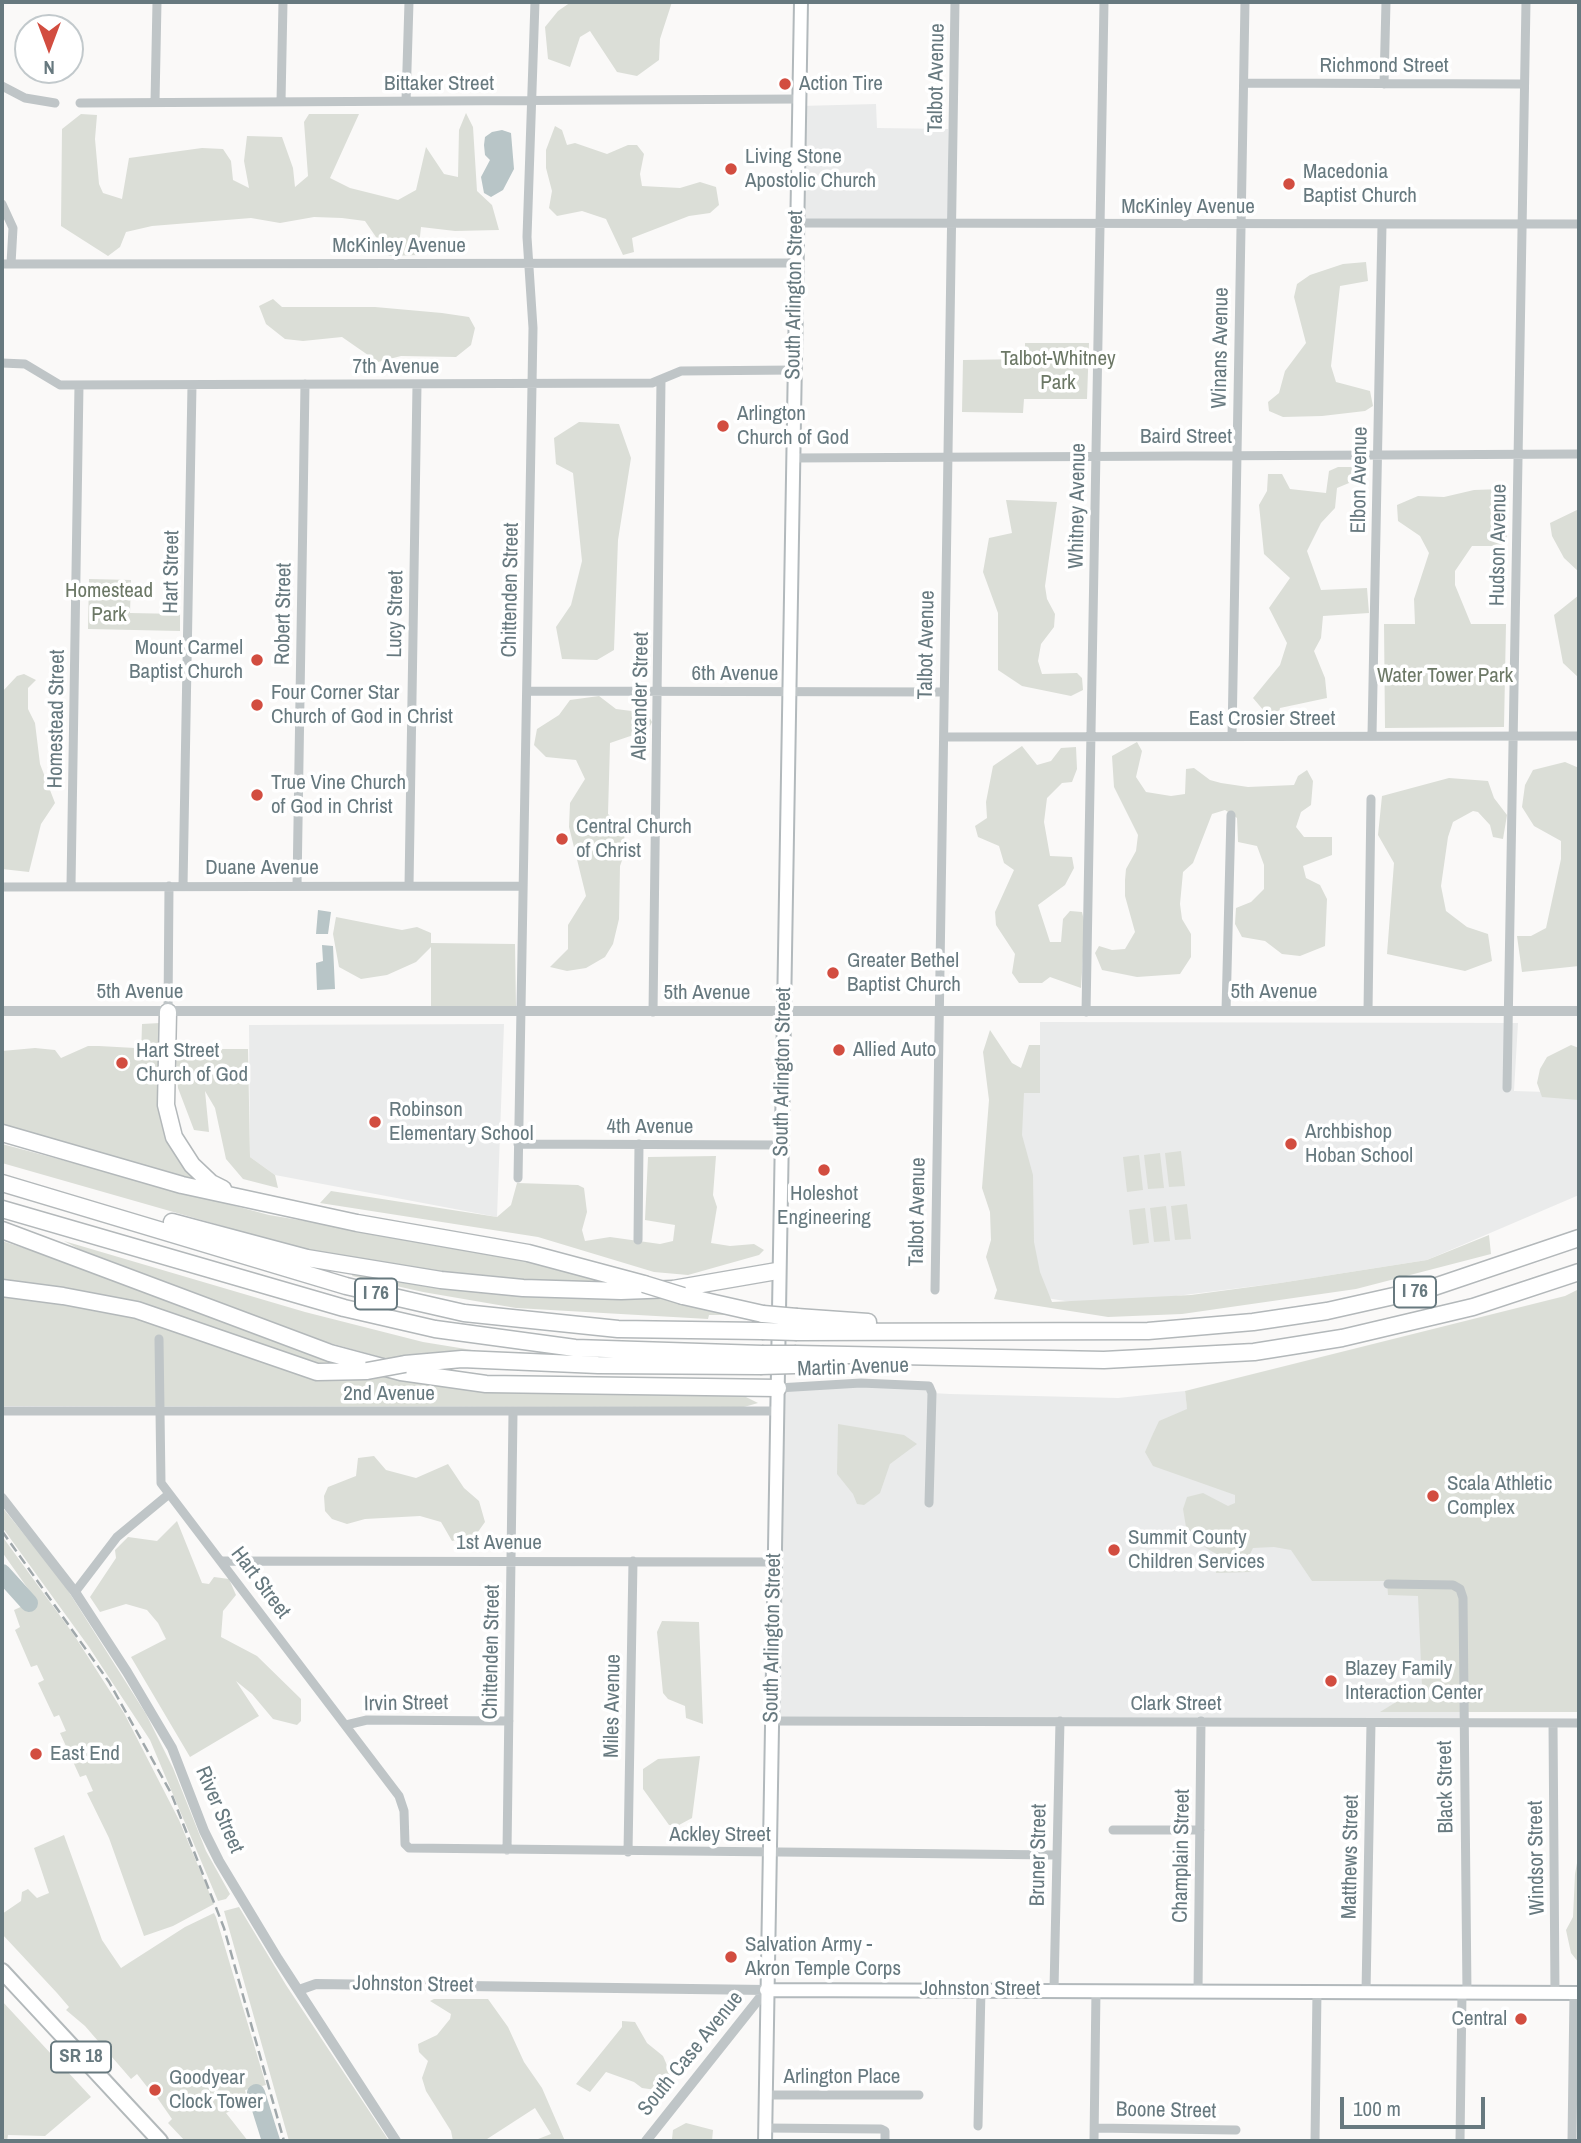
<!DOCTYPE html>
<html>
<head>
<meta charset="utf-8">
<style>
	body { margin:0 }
	#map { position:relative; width:1581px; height:2143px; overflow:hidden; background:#faf9f8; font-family:"Archivo Narrow",sans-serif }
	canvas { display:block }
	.frame { position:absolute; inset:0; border:4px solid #67797f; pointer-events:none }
	.north { position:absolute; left:14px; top:14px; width:70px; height:70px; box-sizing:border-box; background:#fff; border:2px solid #c2c9cc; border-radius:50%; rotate:180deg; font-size:19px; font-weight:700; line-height:28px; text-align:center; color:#67797f }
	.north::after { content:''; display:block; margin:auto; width:24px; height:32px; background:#d24d40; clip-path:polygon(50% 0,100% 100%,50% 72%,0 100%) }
	.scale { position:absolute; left:1340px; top:2097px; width:145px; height:32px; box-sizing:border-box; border:4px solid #67797f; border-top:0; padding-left:9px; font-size:21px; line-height:24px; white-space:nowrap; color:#67797f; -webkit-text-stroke:5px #fff; paint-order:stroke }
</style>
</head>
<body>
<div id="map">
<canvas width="1581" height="2143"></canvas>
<div class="frame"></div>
<div class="north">N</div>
<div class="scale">100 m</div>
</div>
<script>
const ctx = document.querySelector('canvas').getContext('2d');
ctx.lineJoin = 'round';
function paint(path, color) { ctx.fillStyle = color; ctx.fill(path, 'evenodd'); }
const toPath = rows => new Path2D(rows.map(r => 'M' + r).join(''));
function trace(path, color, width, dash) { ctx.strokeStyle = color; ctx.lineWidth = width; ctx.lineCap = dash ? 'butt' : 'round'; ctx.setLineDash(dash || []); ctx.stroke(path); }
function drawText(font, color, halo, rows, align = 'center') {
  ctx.font = font + ' "Archivo Narrow",sans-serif'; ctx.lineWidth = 7; ctx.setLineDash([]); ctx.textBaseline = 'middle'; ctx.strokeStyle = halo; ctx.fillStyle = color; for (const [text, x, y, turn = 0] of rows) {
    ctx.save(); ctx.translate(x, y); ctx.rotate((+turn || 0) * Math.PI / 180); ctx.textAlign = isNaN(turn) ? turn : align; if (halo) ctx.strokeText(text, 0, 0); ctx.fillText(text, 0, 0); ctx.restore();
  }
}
paint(toPath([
	[876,104,877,128,948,129,948,222,799,221,800,106],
	[1040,1022,1518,1023,1514,1091,1579,1093,1579,1195,1427,1260,1280,1283,1096,1306,997,1290,1004,1093,1040,1093],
	[504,1024,497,1217,275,1175,250,1157,249,1025],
	[922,1383,932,1393,950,1394,1118,1398,1185,1391,1193,1456,1453,1585,1463,1722,772,1721,778,1388]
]), '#eaebeb');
paint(toPath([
	[571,2,672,2,660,39,659,60,637,76,617,72,590,31,580,37,570,67,548,59,545,27,558,11],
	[466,113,473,127,477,191,492,205,499,230,455,231,421,227,418,255,389,256,365,221,342,218,314,217,280,223,251,218,152,226,126,232,120,247,108,256,61,226,62,129,81,114,97,115,95,139,99,184,103,193,122,199,129,158,202,148,223,149,231,161,233,180,249,188,244,161,247,136,282,137,293,168,295,187,308,176,304,122,309,114,359,114,330,178,350,188,398,200,416,190,426,147,444,174,458,177,459,130],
	[555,126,562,130,567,145,575,143,607,154,628,145,637,145,644,154,640,174,642,186,680,188,700,182,716,187,719,205,710,213,689,216,632,238,634,252,623,255,606,219,582,211,557,216,549,208,552,191,546,168,546,150],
	[1366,262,1368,281,1340,286,1331,366,1336,382,1370,391,1373,406,1365,411,1322,416,1283,417,1269,411,1268,402,1279,393,1285,371,1306,343,1294,297,1297,284,1310,275,1343,264],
	[273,299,282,307,375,307,442,313,469,317,475,328,471,345,456,357,401,356,378,362,342,337,303,341,285,339,266,324,259,306],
	[1025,343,1089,343,1087,399,1024,399,1023,413,962,412,963,360,1025,359],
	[579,422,619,424,631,458,618,540,614,650,597,660,562,659,556,627,571,605,582,561,573,473,556,464,554,438],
	[1338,467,1359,467,1361,478,1337,488,1335,508,1321,523,1307,551,1321,590,1367,588,1369,613,1323,616,1321,638,1314,651,1325,678,1327,698,1280,708,1276,725,1253,698,1280,665,1287,643,1269,608,1290,578,1264,554,1259,505,1267,491,1268,474,1282,474,1290,489,1326,493,1329,471],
	[1502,489,1503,493,1489,507,1500,523,1508,525,1506,546,1472,546,1455,571,1455,585,1471,624,1506,624,1504,727,1385,728,1384,624,1415,624,1414,599,1429,553,1420,536,1398,521,1397,505,1418,496,1444,497,1474,490],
	[1006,500,1057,502,1045,586,1047,599,1055,614,1054,627,1041,644,1038,661,1042,674,1077,673,1082,678,1083,690,1071,696,1022,686,998,670,998,613,983,572,989,538,1012,533],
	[1579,509,1579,572,1564,558,1552,536,1550,523],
	[89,579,131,580,130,613,180,614,180,631,88,629],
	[1579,595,1579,678,1563,663,1554,615],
	[24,674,36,680,28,688,28,709,35,723,40,764,55,803,41,824,29,872,2,869,2,692,17,676],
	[599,696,616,709,647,713,652,722,648,730,610,743,608,814,624,829,625,852,620,866,619,919,613,944,605,957,586,968,567,971,550,967,568,949,568,925,586,896,569,827,570,803,585,779,576,760,546,757,534,745,537,729,559,715,570,700],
	[1137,742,1142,751,1136,777,1146,792,1171,796,1185,794,1186,769,1194,768,1210,780,1221,783,1248,787,1294,785,1298,776,1307,770,1313,781,1311,805,1301,812,1296,827,1304,837,1332,837,1332,855,1303,866,1306,878,1320,885,1327,899,1325,946,1300,956,1282,954,1265,941,1242,937,1235,924,1236,908,1251,902,1264,889,1264,865,1257,846,1238,842,1237,818,1225,810,1212,814,1193,863,1183,872,1180,904,1182,919,1191,934,1191,957,1180,974,1137,977,1102,970,1095,953,1099,946,1112,950,1125,949,1135,932,1125,896,1125,880,1126,869,1136,851,1138,835,1114,787,1112,756],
	[1022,746,1037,765,1051,761,1061,748,1076,747,1077,769,1072,782,1062,783,1047,798,1044,822,1050,856,1072,857,1074,868,1065,885,1038,905,1050,942,1061,942,1063,919,1070,911,1082,912,1085,925,1081,988,1050,977,1042,983,1019,983,1012,973,1015,954,996,925,995,912,1014,870,1004,863,999,846,978,837,975,826,987,818,986,802,993,766],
	[1565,762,1579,768,1579,966,1522,972,1517,936,1531,936,1546,928,1561,859,1561,841,1534,826,1522,807,1525,785,1533,770],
	[1449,778,1488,781,1494,798,1507,815,1503,839,1493,837,1490,825,1478,812,1473,811,1453,822,1448,837,1441,886,1446,911,1467,927,1488,934,1492,961,1465,971,1387,954,1394,863,1378,835,1382,796],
	[336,917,402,930,417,927,431,933,431,943,515,944,516,1007,431,1007,431,947,416,962,387,975,361,979,339,967,333,934],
	[160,1023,162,1103,201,1181,200,1186,2,1124,2,1051,35,1048,55,1050,61,1058,88,1046,99,1046,135,1048,141,1057,142,1024],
	[990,1030,1012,1063,1021,1068,1029,1045,1040,1045,1040,1093,1024,1093,1022,1135,1033,1175,1034,1242,1040,1272,1052,1302,1191,1295,1280,1283,1427,1260,1489,1235,1491,1254,1356,1289,1182,1314,1108,1317,994,1299,997,1290,986,1257,991,1240,990,1212,982,1188,989,1100,983,1052],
	[183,1044,211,1049,248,1049,250,1157,275,1175,278,1188,243,1179,226,1159,215,1108,205,1091,209,1132,194,1130,178,1088,176,1060],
	[1571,1045,1579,1048,1579,1100,1542,1097,1537,1083,1540,1069,1547,1057],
	[2,1144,269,1215,515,1256,622,1284,466,1277,317,1253,2,1163],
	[1181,1151,1185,1186,1169,1187,1165,1153],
	[1160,1153,1164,1188,1148,1189,1144,1155],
	[1139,1155,1143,1190,1127,1192,1123,1157],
	[716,1156,713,1195,717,1207,711,1243,730,1246,754,1244,764,1250,759,1255,688,1275,654,1272,538,1237,320,1203,331,1191,497,1217,511,1205,517,1183,578,1185,584,1188,587,1212,582,1230,585,1241,610,1237,660,1244,673,1241,675,1225,645,1220,648,1157],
	[1187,1204,1191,1239,1175,1240,1171,1206],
	[1166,1206,1170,1241,1154,1242,1150,1208],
	[1145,1208,1149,1243,1133,1245,1129,1210],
	[2,1241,64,1261,351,1366,327,1367,158,1310,2,1283],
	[64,1241,305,1312,423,1342,472,1350,464,1355,391,1360,283,1330,94,1257],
	[354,1272,660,1297,734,1315,709,1315,708,1319,516,1308,423,1292,352,1276],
	[1579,1289,1579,1712,1380,1712,1422,1686,1418,1596,1388,1595,1387,1581,1312,1581,1291,1550,1274,1547,1253,1548,1248,1558,1257,1566,1251,1572,1216,1573,1217,1565,1225,1559,1206,1548,1186,1527,1183,1509,1187,1497,1203,1493,1228,1506,1235,1503,1235,1495,1153,1466,1145,1452,1152,1436,1159,1421,1187,1409,1185,1391,1565,1296],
	[2,1295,126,1314,303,1376,327,1381,385,1376,542,1393,742,1395,758,1403,744,1407,2,1406],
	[838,1424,904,1435,917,1444,890,1464,880,1493,864,1505,857,1504,853,1494,837,1474],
	[374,1456,386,1470,416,1478,448,1464,464,1488,479,1501,485,1522,475,1536,452,1541,441,1522,420,1516,365,1519,347,1524,332,1519,325,1511,324,1496,328,1487,356,1476,358,1458],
	[2,1507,62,1581,146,1714,173,1768,206,1851,230,1894,226,1899,218,1901,150,1740,89,1647,2,1527],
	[177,1521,202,1583,209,1584,214,1577,229,1579,236,1595,223,1611,221,1637,257,1656,301,1699,301,1721,297,1725,273,1719,252,1694,236,1681,259,1716,190,1757,131,1657,166,1639,158,1623,147,1610,126,1604,100,1612,90,1597,116,1558,115,1550,128,1537,157,1541],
	[2,1536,74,1635,124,1713,179,1820,214,1904,173,1926,144,1936,109,1838,87,1793,93,1791,86,1775,80,1777,60,1733,66,1731,59,1715,54,1717,38,1683,44,1680,37,1665,31,1667,15,1630,20,1627,14,1610,36,1600,2,1552],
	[662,1621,699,1622,703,1724,686,1718,685,1706,668,1699,663,1693,657,1632],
	[700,1756,692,1818,679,1825,669,1825,643,1789,643,1769,658,1759],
	[64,1835,102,1940,121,1968,185,1927,214,1913,216,1917,266,2085,245,2090,248,2103,226,2113,248,2141,185,2141,168,2123,172,2119,156,2096,163,2091,157,2082,148,2088,137,2074,131,2079,85,2026,66,2010,69,2007,57,1993,2,1934,2,1914,21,1901,22,1892,28,1889,37,1898,49,1893,34,1848],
	[1579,1852,1579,1963,1571,1953,1566,1930,1573,1917,1575,1874],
	[239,1907,286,1985,389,2141,289,2141,224,1911],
	[434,1999,488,1999,508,2027,524,2062,542,2088,565,2141,533,2141,551,2134,535,2108,484,2141,453,2141,451,2131,426,2091,422,2078,428,2061,419,2052,418,2044,437,2035,450,2019,451,2014,430,2001],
	[2,2001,91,2097,45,2136,8,2135,7,2141,2,2141],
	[622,2021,635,2022,647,2043,663,2056,672,2077,666,2086,656,2090,642,2088,634,2082,606,2072,590,2092,576,2084,622,2027],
	[686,2123,713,2130,712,2141,672,2139,673,2130]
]), '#dbded7');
paint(toPath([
	[502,130,511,133,514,169,503,190,491,197,484,193,481,177,490,160,485,155,484,145,485,137,492,132],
	[318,910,331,912,328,934,316,934],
	[322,945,333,946,335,989,317,990,316,963,323,961]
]), '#b8c5c7');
trace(toPath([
	[2,1573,29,1603],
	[256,2093,271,2141]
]), '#b8c5c7', 18);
const secondary = toPath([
	[766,1990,1579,1993],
	[765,2141,801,2]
]);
const primary = toPath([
	[2,1971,160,2141]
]);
const motorway = toPath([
	[168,1012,166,1105,174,1137,192,1165,211,1183,223,1189],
	[2,1133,182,1185,357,1223,528,1253,644,1284],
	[2,1183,346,1286,464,1313,618,1329,762,1331],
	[2,1209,344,1308,435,1329,575,1348,762,1354],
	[172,1222,307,1258,441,1280,523,1288,621,1291,673,1289,777,1271],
	[2,1230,330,1353,401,1372,486,1384,778,1388],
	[2,1288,63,1296,137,1310,317,1372,367,1371],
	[683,1296,763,1314],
	[797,1317,868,1322],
	[797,1332,1148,1331,1253,1322,1327,1311,1434,1287,1579,1238],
	[796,1354,1104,1360,1254,1352,1342,1338,1473,1307,1579,1272],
	[405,1364,462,1359,598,1365,760,1366]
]);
trace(secondary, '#b2b9bc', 16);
trace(primary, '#b3b9bb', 18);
trace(motorway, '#b3b8ba', 19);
trace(toPath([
	[1245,83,1523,84],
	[1384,84,1386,2],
	[2,86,25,98,55,103],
	[406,101,409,2],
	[155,102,157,2],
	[281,102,283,2],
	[80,103,799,99],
	[2,204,13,228,11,264],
	[796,223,1579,224],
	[2,264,796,263],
	[2,363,25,364,60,385,652,383,681,371,794,370],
	[793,458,1579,454],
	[528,691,943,692],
	[1372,735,1382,225],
	[1232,736,1245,2],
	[944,737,1579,736],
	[71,885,79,385],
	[183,886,192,385],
	[297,886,305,384],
	[409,886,417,385],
	[2,887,522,886],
	[1226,1011,1231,815],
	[1368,1011,1371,799],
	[168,1012,169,886],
	[653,1012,661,380],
	[1086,1012,1104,2],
	[1507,1088,1526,2],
	[518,1144,781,1145],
	[518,1178,533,328,527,237,535,2],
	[638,1240,639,1144],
	[935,1290,955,2],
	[159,1339,161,1483,399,1796,404,1811,405,1844,409,1848,1056,1855],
	[778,1388,861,1383,929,1386,932,1393,929,1503],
	[2,1411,777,1411],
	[223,1561,774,1562],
	[1388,1584,1453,1585,1460,1589,1463,1598,1467,1993],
	[75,1592,117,1537,169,1494],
	[772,1721,1579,1723],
	[1553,1723,1555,1993],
	[346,1725,367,1720,509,1721],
	[1113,1830,1200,1830],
	[507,1850,513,1413],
	[628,1852,633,1561],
	[1054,1989,1060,1721],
	[1198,1991,1201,1721],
	[1366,1992,1371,1723],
	[765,2095,919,2095],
	[978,2126,981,1989],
	[765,2128,881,2129,885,2131,885,2141],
	[1095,2128,1236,2130],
	[1094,2141,1096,1990],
	[1315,2141,1317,1991],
	[1460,2141,1462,1993],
	[1572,2141,1574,1993]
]), '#bfc5c7', 9);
trace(toPath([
	[2,1011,1579,1011],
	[2,1498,75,1592,127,1672,172,1748,204,1831,219,1861,278,1959,396,2141],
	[299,1990,316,1984,766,1990],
	[646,2141,766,1990]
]), '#bfc5c7', 10);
trace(secondary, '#fff', 12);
trace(primary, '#fff', 14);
trace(motorway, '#fff', 16);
trace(toPath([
	[2,1531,109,1682,171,1793,224,1928,284,2141]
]), '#a0a8ab', 2.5, [10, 5]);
const motorwayBridge = toPath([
	[644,1284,683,1296],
	[763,1314,797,1317],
	[762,1331,797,1332],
	[762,1354,796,1354],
	[760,1366,795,1365],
	[367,1371,405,1364]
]);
trace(motorwayBridge, '#b3b8ba', 19, []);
trace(motorwayBridge, '#fff', 16);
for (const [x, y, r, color] of [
	[785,84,7,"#d24d40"],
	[731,169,7,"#d24d40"],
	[1289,184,7,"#d24d40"],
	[723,426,7,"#d24d40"],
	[257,660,7,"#d24d40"],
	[257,705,7,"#d24d40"],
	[257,795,7,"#d24d40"],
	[562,839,7,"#d24d40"],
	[833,973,7,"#d24d40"],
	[839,1050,7,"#d24d40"],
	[122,1063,7,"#d24d40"],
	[375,1122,7,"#d24d40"],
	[1291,1144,7,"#d24d40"],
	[824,1170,7,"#d24d40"],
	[1433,1496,7,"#d24d40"],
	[1114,1550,7,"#d24d40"],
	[1331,1681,7,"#d24d40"],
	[36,1754,7,"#d24d40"],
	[731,1957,7,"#d24d40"],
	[1521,2019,7,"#d24d40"],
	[155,2090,7,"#d24d40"]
]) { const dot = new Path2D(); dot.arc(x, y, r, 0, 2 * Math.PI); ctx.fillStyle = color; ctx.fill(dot); trace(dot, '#fff', 2.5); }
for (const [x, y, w] of [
	[1415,1292,42],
	[376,1294,42],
	[81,2057,60]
]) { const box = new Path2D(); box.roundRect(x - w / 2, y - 15.5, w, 31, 5); ctx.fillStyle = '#fff'; ctx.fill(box); trace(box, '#67797f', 2); }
drawText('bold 19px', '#67797f', null, [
	["I 76",1415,1292],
	["I 76",376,1294],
	["SR 18",81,2057]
]);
drawText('21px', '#67797f', '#fff', [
	["Richmond Street",1384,66],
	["Talbot Avenue",937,78,-89],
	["Bittaker Street",439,84],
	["McKinley Avenue",1188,207],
	["McKinley Avenue",399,246],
	["South Arlington Street",795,295,-89],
	["Winans Avenue",1221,348,-89],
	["7th Avenue",396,367],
	["Baird Street",1186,437],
	["Elbon Avenue",1360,480,-89],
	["Whitney Avenue",1078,506,-89],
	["Hudson Avenue",1499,545,-89],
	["Hart Street",172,572,-89],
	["Chittenden Street",511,590,-89],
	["Robert Street",284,614,-89],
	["Lucy Street",396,614,-89],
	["Talbot Avenue",927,645,-89],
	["6th Avenue",735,674],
	["Alexander Street",641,696,-89],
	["Homestead Street",57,719,-89],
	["East Crosier Street",1262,719],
	["Duane Avenue",262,868],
	["5th Avenue",140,992],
	["5th Avenue",1274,992],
	["5th Avenue",707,993],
	["South Arlington Street",783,1072,-89],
	["4th Avenue",650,1127],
	["Talbot Avenue",918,1212,-89],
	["Martin Avenue",853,1368,-2],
	["2nd Avenue",389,1394],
	["1st Avenue",499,1543],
	["Hart Street",260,1583,53],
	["South Arlington Street",773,1638,-89],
	["Chittenden Street",492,1652,-89],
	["Irvin Street",406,1704,-1],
	["Clark Street",1176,1704],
	["Miles Avenue",613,1706,-89],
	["Black Street",1446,1787,-91],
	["River Street",219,1810,67],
	["Ackley Street",720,1835],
	["Bruner Street",1039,1855,-89],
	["Champlain Street",1182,1856,-89],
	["Matthews Street",1351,1857,-89],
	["Windsor Street",1537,1858,-91],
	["Johnston Street",413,1985,1],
	["Johnston Street",980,1989],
	["South Case Avenue",691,2054,-51],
	["Arlington Place",842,2077],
	["Boone Street",1166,2111,1]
]);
drawText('21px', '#67797f', '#fff', [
	["Action Tire",799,84],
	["Living Stone",745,157],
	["Apostolic Church",745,181],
	["Macedonia",1303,172],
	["Baptist Church",1303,196],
	["Arlington",737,414],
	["Church of God",737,438],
	["Mount Carmel",243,648,"right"],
	["Baptist Church",243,672,"right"],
	["Four Corner Star",271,693],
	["Church of God in Christ",271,717],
	["True Vine Church",271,783],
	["of God in Christ",271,807],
	["Central Church",576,827],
	["of Christ",576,851],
	["Greater Bethel",847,961],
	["Baptist Church",847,985],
	["Allied Auto",853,1050],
	["Hart Street",136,1051],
	["Church of God",136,1075],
	["Robinson",389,1110],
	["Elementary School",389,1134],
	["Archbishop",1305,1132],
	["Hoban School",1305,1156],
	["Holeshot",824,1194,"center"],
	["Engineering",824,1218,"center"],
	["Scala Athletic",1447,1484],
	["Complex",1447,1508],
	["Summit County",1128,1538],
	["Children Services",1128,1562],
	["Blazey Family",1345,1669],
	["Interaction Center",1345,1693],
	["East End",50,1754],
	["Salvation Army -",745,1945],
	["Akron Temple Corps",745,1969],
	["Central",1507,2019,"right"],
	["Goodyear",169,2078],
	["Clock Tower",169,2102]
], 'left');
drawText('21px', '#6c7866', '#fff', [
	["Talbot-Whitney",1058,359],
	["Park",1058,383],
	["Homestead",109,591],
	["Park",109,615],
	["Water Tower Park",1445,676]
]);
</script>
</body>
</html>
